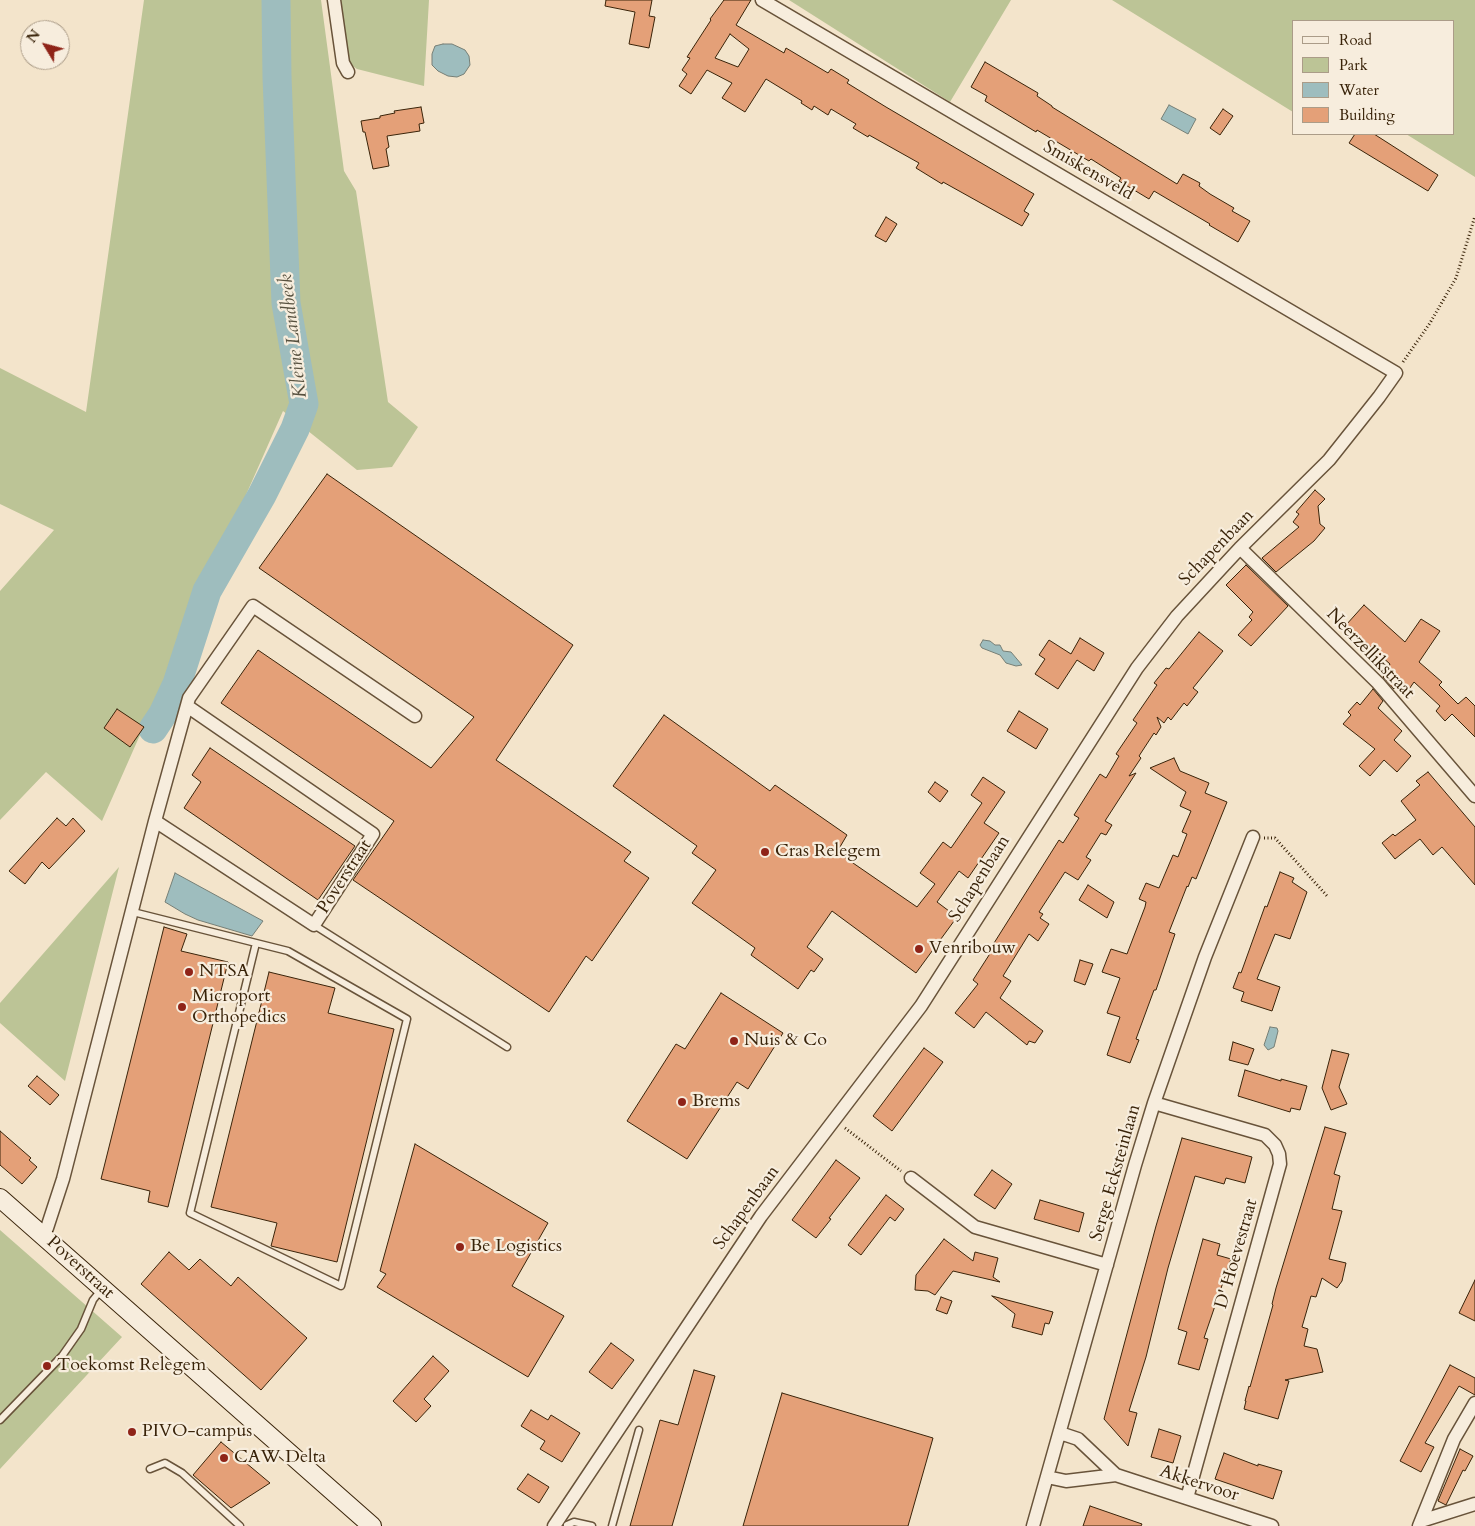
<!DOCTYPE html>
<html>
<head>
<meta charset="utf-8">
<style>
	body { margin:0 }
	#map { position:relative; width:1475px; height:1526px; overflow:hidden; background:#f3e4cb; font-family:Cardo,serif }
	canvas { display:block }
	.legend { position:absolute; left:1292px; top:20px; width:162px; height:115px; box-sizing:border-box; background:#f7eddd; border:1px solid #ab9c88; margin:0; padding:6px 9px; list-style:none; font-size:15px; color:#392309 }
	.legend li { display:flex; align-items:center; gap:10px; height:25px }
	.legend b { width:25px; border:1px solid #ab9c88 }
	.north { position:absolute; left:20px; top:20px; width:50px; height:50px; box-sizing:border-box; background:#f7eddd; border:1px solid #ab9c88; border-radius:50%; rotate:307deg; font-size:14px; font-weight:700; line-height:20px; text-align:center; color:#392309 }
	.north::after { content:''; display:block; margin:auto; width:18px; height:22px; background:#8f2418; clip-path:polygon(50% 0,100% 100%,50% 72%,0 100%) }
</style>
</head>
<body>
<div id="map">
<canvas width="1475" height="1526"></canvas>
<ul class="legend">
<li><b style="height:6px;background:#f7eddd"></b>Road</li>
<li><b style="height:14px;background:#bcc496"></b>Park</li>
<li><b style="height:14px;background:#9ebdbe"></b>Water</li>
<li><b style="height:14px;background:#e4a078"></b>Building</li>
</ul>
<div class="north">N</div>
</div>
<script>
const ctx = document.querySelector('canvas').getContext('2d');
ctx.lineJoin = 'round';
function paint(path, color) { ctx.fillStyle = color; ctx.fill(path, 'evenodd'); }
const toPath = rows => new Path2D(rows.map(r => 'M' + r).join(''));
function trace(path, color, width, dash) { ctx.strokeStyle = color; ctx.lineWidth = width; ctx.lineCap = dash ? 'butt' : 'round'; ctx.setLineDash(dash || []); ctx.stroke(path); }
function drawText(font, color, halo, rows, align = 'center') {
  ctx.font = font + ' Cardo,serif'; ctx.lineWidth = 4.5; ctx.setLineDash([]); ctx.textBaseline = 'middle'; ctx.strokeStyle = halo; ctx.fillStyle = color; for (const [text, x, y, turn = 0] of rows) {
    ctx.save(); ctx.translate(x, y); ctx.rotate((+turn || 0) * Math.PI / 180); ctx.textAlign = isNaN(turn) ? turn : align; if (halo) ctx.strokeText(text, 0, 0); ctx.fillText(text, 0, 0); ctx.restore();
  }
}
paint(toPath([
	[144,0,321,0,344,171,356,191,388,402,418,427,392,467,357,470,283,411,102,821,46,772,0,820,0,591,54,530,0,504,0,368,86,412],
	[339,0,429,0,424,86,357,69,350,64],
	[789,0,1011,0,950,102],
	[1112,0,1475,0,1475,177,1406,134,1454,134,1454,21,1294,21,1293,112],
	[119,867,65,1081,0,1023,0,1003],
	[0,1230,122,1337,0,1469]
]), '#bcc496');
const water = toPath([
	[443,44,452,44,465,50,469,56,470,65,464,74,457,77,448,76,438,71,432,65,432,54,435,46,443,44],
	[1169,105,1196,119,1188,134,1161,119,1169,105],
	[983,640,990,641,995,645,1000,645,1003,651,1011,652,1022,665,1016,666,1006,663,1000,655,982,648,980,645,983,640],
	[175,873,263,921,252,936,198,920,185,914,165,902,175,873],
	[1270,1027,1277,1028,1278,1031,1274,1047,1268,1050,1264,1045,1270,1027]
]);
paint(water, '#9ebdbe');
trace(water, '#767f76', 1);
trace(toPath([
	[153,729,163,714,177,684,207,591,262,495,295,429,304,404,286,303,277,77,276,0]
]), '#9ebdbe', 29);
const building = toPath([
	[606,0,652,0,649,16,655,17,649,48,629,44,635,12,605,6,606,0],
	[724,0,751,0,736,25,784,53,786,48,828,73,831,69,849,80,847,83,886,107,1034,194,1024,211,1029,214,1022,226,943,182,942,184,916,168,919,163,869,135,868,137,853,128,856,124,831,109,828,115,814,106,812,110,801,103,802,101,766,79,745,112,722,98,732,83,707,70,691,94,679,86,687,74,682,70,690,58,687,57,711,20,710,19,724,0],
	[730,34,749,49,738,67,715,58,730,34],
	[985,62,1038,93,1037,96,1052,106,1052,107,1177,184,1183,174,1200,183,1199,186,1210,194,1234,208,1232,211,1250,221,1238,242,1209,225,1210,224,1154,191,1149,199,1119,181,1121,178,1091,159,1089,161,1037,130,1036,132,985,101,987,96,971,87,985,62],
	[421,107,424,123,419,124,420,131,387,136,389,147,386,149,389,166,373,169,365,132,363,132,361,121,380,118,380,116,395,113,394,111,421,107],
	[1223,109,1233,116,1220,135,1210,128,1223,109],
	[1355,134,1374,134,1438,175,1428,191,1349,143,1355,134],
	[886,217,897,224,886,242,875,236,886,217],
	[327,474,573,645,496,760,631,852,624,861,649,878,592,961,586,956,549,1012,353,880,394,821,221,703,258,650,431,768,474,717,259,568,327,474],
	[1315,490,1325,499,1318,506,1320,524,1325,528,1314,541,1276,572,1262,558,1299,527,1293,522,1299,514,1296,512,1315,490],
	[1246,565,1288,606,1251,646,1238,635,1252,620,1249,617,1253,612,1226,585,1246,565],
	[1364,605,1405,642,1421,619,1440,631,1419,662,1442,682,1439,685,1458,704,1466,697,1475,706,1475,737,1452,714,1445,721,1436,711,1440,706,1414,682,1405,695,1395,686,1394,689,1383,677,1390,664,1346,625,1364,605],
	[1199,632,1223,651,1193,688,1198,692,1187,706,1184,703,1171,720,1168,717,1164,723,1157,717,1161,727,1156,735,1154,733,1139,756,1141,758,1129,776,1136,773,1105,821,1112,825,1106,835,1101,833,1086,857,1091,860,1078,880,1065,872,1039,912,1043,914,1040,918,1049,924,1038,941,1029,934,1003,976,1011,981,1000,998,1043,1031,1035,1043,1029,1041,1027,1045,986,1012,974,1028,955,1013,978,984,973,980,991,952,989,951,1059,840,1063,843,1079,818,1074,815,1100,774,1106,778,1119,756,1116,754,1137,723,1133,720,1157,685,1154,683,1166,668,1169,669,1199,632],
	[1080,638,1104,653,1094,671,1077,660,1058,689,1035,674,1045,659,1039,655,1049,640,1071,654,1080,638],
	[1373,689,1383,701,1378,708,1402,731,1394,740,1411,756,1397,772,1384,760,1370,776,1359,766,1375,749,1343,724,1351,715,1348,712,1357,702,1360,705,1373,689],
	[117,709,144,727,130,747,104,728,117,709],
	[1019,711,1048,729,1036,749,1007,731,1019,711],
	[664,715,770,791,775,785,847,835,837,852,917,907,935,884,920,873,943,842,951,848,982,803,971,795,983,777,1005,792,984,823,999,833,968,878,959,871,937,902,957,917,916,973,832,911,807,947,823,959,814,972,811,970,798,989,751,955,755,948,692,903,716,870,692,853,697,846,613,786,664,715],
	[210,748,355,846,318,900,184,808,201,782,192,775,210,748],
	[1174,758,1180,771,1209,783,1205,793,1227,802,1196,879,1192,877,1188,887,1187,886,1169,932,1175,934,1156,990,1154,990,1136,1039,1139,1040,1130,1063,1107,1055,1120,1017,1107,1013,1120,978,1102,972,1111,949,1127,954,1145,907,1146,902,1139,899,1146,883,1159,888,1173,855,1178,857,1187,834,1182,832,1191,811,1180,806,1186,792,1150,768,1174,758],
	[1428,772,1475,827,1475,885,1442,847,1433,855,1420,839,1395,859,1382,843,1393,834,1395,836,1416,820,1401,801,1420,785,1416,781,1428,772],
	[935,782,948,791,940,802,928,792,935,782],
	[57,818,66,826,73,818,85,831,49,869,42,862,25,884,9,871,57,818],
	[1280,872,1294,878,1292,882,1307,892,1290,939,1275,934,1257,979,1280,987,1272,1011,1241,1001,1244,992,1233,988,1239,972,1241,973,1265,906,1267,907,1280,872],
	[1088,885,1114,902,1107,918,1079,900,1088,885],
	[164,927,187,934,181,951,228,962,168,1207,148,1202,150,1191,101,1179,164,927],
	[1080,960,1093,964,1085,985,1074,981,1080,960],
	[269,972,335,988,328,1013,394,1029,337,1262,271,1246,277,1223,211,1207,269,972],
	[721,993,783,1033,748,1089,737,1082,687,1159,627,1121,676,1044,685,1049,721,993],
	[1233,1042,1254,1049,1248,1065,1229,1060,1233,1042],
	[924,1048,943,1062,892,1131,873,1116,924,1048],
	[1332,1050,1349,1054,1339,1087,1347,1104,1331,1110,1322,1088,1332,1050],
	[1245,1070,1281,1081,1281,1079,1307,1086,1300,1110,1291,1108,1290,1112,1238,1096,1245,1070],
	[37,1076,59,1095,50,1105,28,1086,37,1076],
	[1325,1127,1346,1133,1334,1174,1340,1176,1332,1209,1342,1211,1329,1259,1346,1263,1342,1281,1337,1288,1322,1278,1316,1297,1311,1296,1302,1327,1308,1329,1304,1346,1317,1349,1323,1372,1285,1380,1289,1381,1278,1419,1244,1409,1246,1401,1245,1401,1249,1386,1250,1387,1273,1305,1272,1304,1276,1288,1325,1127],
	[0,1131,31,1158,29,1160,37,1167,22,1184,0,1165,0,1131],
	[1182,1138,1252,1157,1245,1183,1226,1178,1224,1184,1195,1176,1168,1268,1146,1357,1129,1411,1137,1413,1128,1446,1104,1419,1156,1226,1182,1138],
	[415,1144,548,1223,512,1286,564,1316,528,1377,377,1287,386,1274,380,1271,415,1144],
	[836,1160,860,1178,829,1218,831,1219,816,1238,792,1220,836,1160],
	[992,1170,1012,1184,995,1209,974,1195,992,1170],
	[886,1195,904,1209,895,1221,890,1217,861,1255,848,1245,886,1195],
	[1040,1200,1084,1213,1079,1232,1034,1219,1040,1200],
	[944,1239,973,1261,975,1252,998,1258,993,1277,1000,1282,953,1271,935,1295,928,1291,915,1290,916,1275,944,1239],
	[1203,1239,1220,1244,1217,1255,1231,1259,1204,1338,1208,1339,1199,1370,1178,1364,1187,1332,1178,1329,1203,1239],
	[169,1252,189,1270,200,1259,231,1286,238,1277,307,1338,261,1390,141,1284,169,1252],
	[1475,1280,1475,1321,1459,1313,1475,1280],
	[992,1296,1053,1312,1049,1324,1045,1323,1042,1335,1012,1327,1015,1314,992,1296],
	[941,1297,952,1301,947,1314,936,1310,941,1297],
	[611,1343,634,1360,612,1389,589,1372,611,1343],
	[433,1356,449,1371,424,1399,431,1406,416,1422,393,1401,433,1356],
	[1450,1365,1475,1378,1475,1395,1459,1386,1425,1443,1434,1447,1421,1472,1400,1461,1450,1365],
	[694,1370,715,1376,672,1526,630,1526,660,1420,678,1425,694,1370],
	[782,1393,933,1438,908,1526,743,1526,782,1393],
	[531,1410,548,1420,551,1415,580,1433,562,1462,540,1449,545,1441,521,1426,531,1410],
	[1159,1429,1181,1436,1173,1463,1151,1457,1159,1429],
	[221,1442,270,1483,231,1508,193,1475,221,1442],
	[1460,1449,1473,1456,1465,1471,1463,1470,1446,1505,1438,1501,1460,1449],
	[1224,1453,1258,1466,1258,1464,1282,1471,1273,1499,1215,1479,1224,1453],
	[528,1474,549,1487,539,1503,517,1489,528,1474],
	[1090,1506,1142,1524,1141,1526,1083,1526,1090,1506]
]);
paint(building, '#e4a078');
trace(building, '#392309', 1);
const lane = toPath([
	[133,912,256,943,288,951,407,1019,341,1286,190,1213,256,943],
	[314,925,507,1047],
	[0,1420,62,1356,81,1329,93,1300,101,1290],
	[150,1469,165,1463,182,1473,240,1526],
	[567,1525,574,1522,592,1526],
	[612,1526,639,1430]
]);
const street = toPath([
	[334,0,343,63,348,72],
	[1240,548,1378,683,1475,796],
	[155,821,314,925,373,834,187,706],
	[1154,1103,1265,1135,1275,1145,1279,1154,1280,1164,1187,1498],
	[911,1178,975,1227,1107,1265],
	[42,1235,47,1228,63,1179,155,821,189,698,253,606,415,716],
	[1060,1433,1078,1439,1116,1475],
	[1047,1477,1066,1481,1116,1475,1272,1526],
	[1421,1521,1475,1504],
	[554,1526,761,1216,921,1006,1137,668,1177,616,1240,548,1329,460,1379,397,1396,373,762,0],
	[1033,1526,1135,1165,1154,1103,1205,957,1253,837],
	[1419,1526,1454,1439,1475,1403]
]);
const secondary = toPath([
	[0,1198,372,1526]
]);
trace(lane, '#68533a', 9);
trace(street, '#68533a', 15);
trace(secondary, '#392309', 20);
trace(toPath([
	[1403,362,1430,323,1456,278,1475,216],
	[1264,838,1275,838,1328,897],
	[845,1128,901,1171]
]), '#392309', 3, [1, 2.5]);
trace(lane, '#f7eddd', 6);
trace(street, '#f7eddd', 12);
trace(secondary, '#f7eddd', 18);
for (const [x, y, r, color] of [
	[765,852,5,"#8f2418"],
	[919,949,5,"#8f2418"],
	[189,972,5,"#8f2418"],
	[182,1007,5,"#8f2418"],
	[734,1041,5,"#8f2418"],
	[682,1102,5,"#8f2418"],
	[460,1247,5,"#8f2418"],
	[47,1366,5,"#8f2418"],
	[132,1432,5,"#8f2418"],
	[224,1458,5,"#8f2418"]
]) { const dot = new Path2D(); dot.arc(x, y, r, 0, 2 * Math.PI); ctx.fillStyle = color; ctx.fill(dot); trace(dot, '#f7eddd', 2); }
drawText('18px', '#392309', '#f7eddd', [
	["Smiskensveld",1088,171,30],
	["Schapenbaan",1217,548,-46],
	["Neerzellikstraat",1370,654,46],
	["Poverstraat",345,877,-57],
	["Schapenbaan",980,879,-58],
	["Serge Ecksteinlaan",1116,1173,-74],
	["Schapenbaan",747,1208,-54],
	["D' Hoevestraat",1237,1254,-74],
	["Poverstraat",80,1268,42],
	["Akkervoor",1199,1484,18]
]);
drawText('18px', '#392309', '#f7eddd', [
	["Cras Relegem",775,852],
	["Venribouw",929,949],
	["NTSA",199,972],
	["Microport",192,997],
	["Orthopedics",192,1018],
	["Nuis & Co",744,1041],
	["Brems",692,1102],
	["Be Logistics",470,1247],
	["Toekomst Relegem",57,1366],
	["PIVO-campus",142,1432],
	["CAW Delta",234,1458]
], 'left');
drawText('italic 19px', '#57513f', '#f7eddd', [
	["Kleine Landbeek",294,336,-97]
]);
</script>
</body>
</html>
